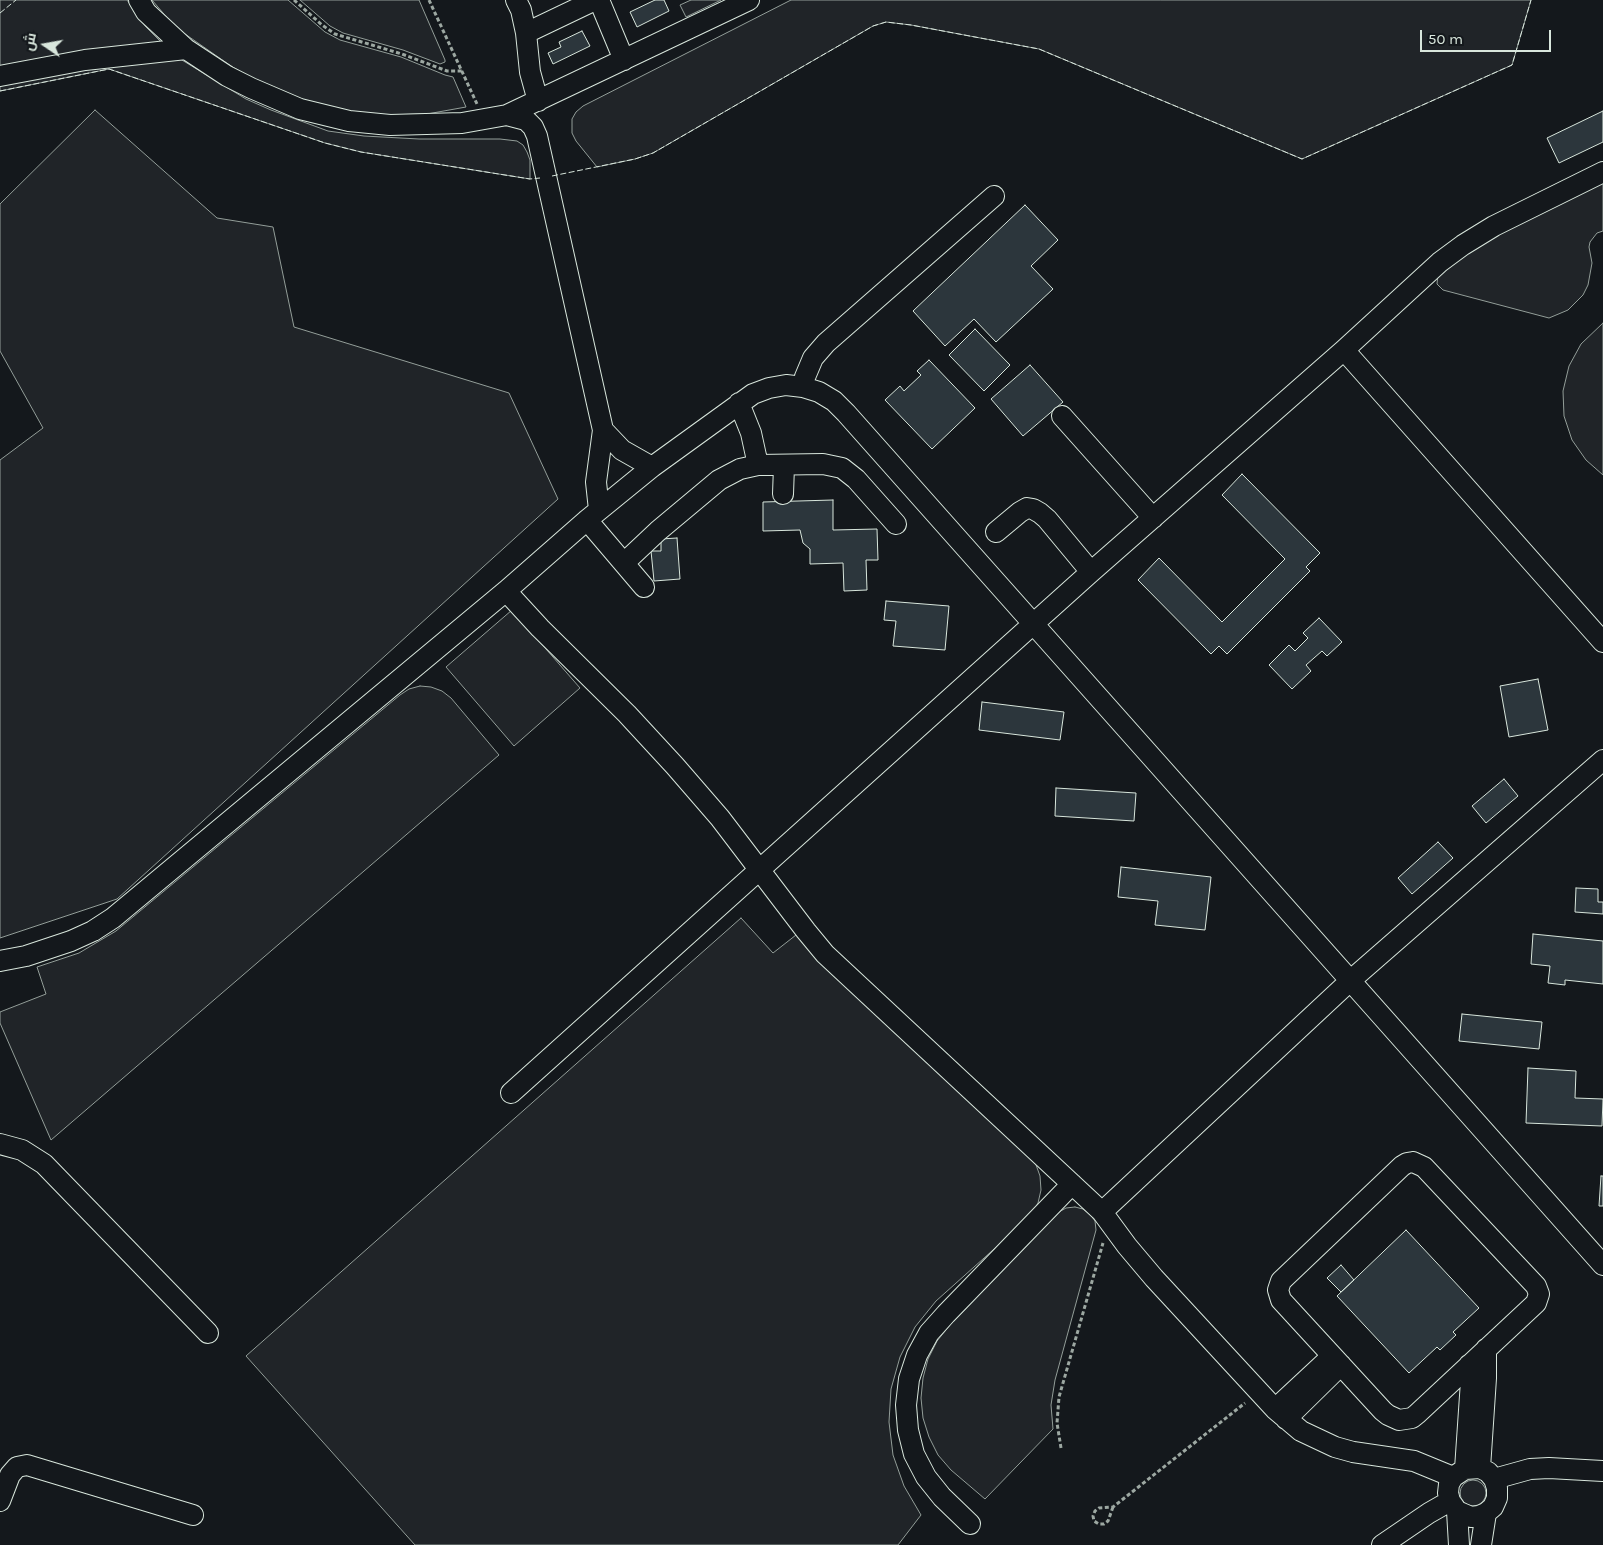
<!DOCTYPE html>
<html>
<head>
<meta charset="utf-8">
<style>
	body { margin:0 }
	#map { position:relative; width:1603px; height:1545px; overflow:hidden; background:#14181c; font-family:Karla,Cairo,sans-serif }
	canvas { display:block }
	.north { position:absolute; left:20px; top:20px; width:50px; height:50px; -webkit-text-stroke:4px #14181c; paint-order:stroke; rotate:282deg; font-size:14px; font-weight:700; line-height:20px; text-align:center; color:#d8e6dc }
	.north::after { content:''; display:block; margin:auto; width:18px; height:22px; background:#d8e6dc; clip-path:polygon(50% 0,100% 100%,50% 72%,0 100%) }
	.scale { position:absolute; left:1420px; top:30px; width:131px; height:22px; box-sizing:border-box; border:2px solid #d8e6dc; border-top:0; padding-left:6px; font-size:15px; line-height:18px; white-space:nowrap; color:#d8e6dc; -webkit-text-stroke:4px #14181c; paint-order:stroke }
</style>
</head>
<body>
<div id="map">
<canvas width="1603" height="1545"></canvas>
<div class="north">ش</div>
<div class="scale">50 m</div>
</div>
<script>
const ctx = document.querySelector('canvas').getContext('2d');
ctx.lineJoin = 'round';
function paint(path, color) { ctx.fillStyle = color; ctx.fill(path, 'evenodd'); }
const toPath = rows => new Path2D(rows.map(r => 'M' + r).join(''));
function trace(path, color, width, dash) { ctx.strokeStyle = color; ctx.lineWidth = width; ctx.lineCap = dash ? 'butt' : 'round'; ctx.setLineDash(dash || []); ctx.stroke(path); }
const green = toPath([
	[0,0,127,0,145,26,166,47,0,72,0,0],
	[152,0,288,0,325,32,340,40,401,57,445,75,453,77,466,107,427,114,377,115,352,112,303,100,257,81,231,66,175,27,152,0],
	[300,0,419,0,445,60,445,62,440,64,403,50,343,33,330,26,300,0],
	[691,0,721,0,686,17,680,5,691,0],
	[791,0,1531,0,1512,65,1302,159,1039,49,911,25,886,22,873,26,653,153,635,159,597,167,576,141,572,133,572,119,576,112,583,106,791,0],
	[172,54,246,99,271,110,328,131,364,136,419,139,500,139,517,141,523,145,527,152,530,160,530,179,361,152,325,143,109,69,0,91,0,80,172,54],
	[95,110,217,218,273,227,294,327,509,393,558,499,117,899,0,938,0,460,43,428,0,351,0,204,95,110],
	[1603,178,1603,231,1597,233,1590,242,1589,247,1592,263,1588,285,1583,295,1568,310,1549,318,1443,290,1437,284,1438,274,1456,257,1603,178],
	[1603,323,1603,475,1586,460,1572,440,1564,416,1563,391,1569,366,1581,344,1603,323],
	[512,610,580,688,514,746,446,667,512,610],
	[420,686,431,687,442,691,451,698,499,755,51,1140,0,1023,0,1012,46,994,37,967,79,953,116,931,400,695,409,689,420,686],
	[741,918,773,953,796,935,1027,1151,1035,1162,1040,1176,1041,1190,1038,1203,1031,1216,936,1301,915,1327,900,1357,891,1389,889,1422,893,1455,904,1486,921,1515,898,1545,415,1545,246,1356,741,918],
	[1075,1207,1083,1209,1090,1214,1095,1221,1096,1230,1055,1380,1051,1405,1053,1429,985,1499,951,1470,938,1455,929,1437,923,1418,921,1398,923,1378,928,1359,937,1341,950,1325,1059,1212,1066,1208,1075,1207],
	'1460 1493a13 13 0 1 1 26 0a13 13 0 1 1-26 0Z'
]);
paint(green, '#202428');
trace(green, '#939e99', 1);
const building = toPath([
	[655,0,664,0,669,11,637,27,630,12,655,0],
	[582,31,590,46,553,64,548,53,561,47,559,42,582,31],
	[1603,111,1603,142,1559,163,1547,138,1603,111],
	[1025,205,1058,240,1031,266,1053,289,996,342,974,319,945,346,913,311,1025,205],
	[975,329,1010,365,984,391,949,355,975,329],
	[929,360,975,408,932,449,885,400,900,386,904,391,921,375,917,371,929,360],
	[1030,365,1063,402,1023,436,991,399,1030,365],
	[1242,474,1320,553,1306,567,1310,571,1227,654,1219,646,1211,654,1138,580,1159,558,1222,622,1285,559,1222,495,1242,474],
	[833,500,833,530,877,529,878,560,866,560,867,590,844,591,843,563,810,564,810,549,803,543,800,530,763,531,763,502,833,500],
	[677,538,680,579,654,581,651,551,661,551,661,539,677,538],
	[886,601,949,606,945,650,893,646,896,621,884,620,886,601],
	[1319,618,1342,642,1327,656,1322,651,1306,665,1311,671,1292,689,1269,665,1289,645,1295,651,1308,638,1303,633,1319,618],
	[1538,679,1548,730,1509,737,1500,686,1538,679],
	[982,702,1064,712,1060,740,979,730,982,702],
	[1504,779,1518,796,1486,823,1472,806,1504,779],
	[1056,788,1136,793,1134,821,1055,816,1056,788],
	[1438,842,1453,858,1412,894,1398,878,1438,842],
	[1121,867,1211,877,1205,930,1155,925,1158,901,1118,897,1121,867],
	[1576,888,1598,889,1598,902,1603,902,1603,914,1575,912,1576,888],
	[1533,934,1603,941,1603,984,1565,980,1565,985,1548,983,1550,966,1531,964,1533,934],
	[1462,1014,1542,1022,1539,1049,1459,1041,1462,1014],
	[1528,1068,1576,1071,1575,1098,1603,1099,1602,1126,1526,1123,1528,1068],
	[1601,1176,1603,1176,1603,1206,1599,1206,1601,1176],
	[1406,1230,1479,1308,1453,1332,1456,1335,1440,1350,1437,1347,1409,1373,1337,1296,1406,1230],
	[1341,1265,1354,1280,1341,1292,1327,1278,1341,1265]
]);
paint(building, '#2c363c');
trace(building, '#d8e6dc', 1);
const minor = toPath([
	[139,0,146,12,186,49,227,76,251,88,300,109,349,121,390,125,462,123,507,115,526,120,533,127,537,136,603,430,596,482,599,510],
	[516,0,521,10,526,33,530,72,538,101],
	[599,0,624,60],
	[526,33,595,0],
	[0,76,85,60,186,49],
	[507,115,749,0],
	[1344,350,1603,642],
	[803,387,805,377,813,358,826,343,994,196],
	[739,403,751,433,758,465],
	[1062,416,1153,518],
	[603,430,622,450,652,467],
	[783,494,784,466],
	[587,520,644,587],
	[996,532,1020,512,1027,508,1033,509,1040,513,1047,519,1091,572],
	[624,563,658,531,719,480,740,469,758,465,823,464,842,468,856,479,896,524],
	[506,591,540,628,627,714,675,766,720,818,806,931,825,954,1102,1212,1127,1246,1154,1278,1275,1409,1301,1431,1335,1447,1353,1452,1414,1461,1453,1477],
	[0,961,26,956,71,941,93,931,113,918,506,591,587,520,652,467,753,394,769,388,786,385,803,387,819,392,834,401,846,413,1603,1265],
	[511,1093,1091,572,1344,350,1440,262,1463,245,1494,226,1603,172],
	[0,1144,22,1150,44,1164,208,1333],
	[1413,1162,1424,1167,1536,1286,1539,1294,1536,1303,1417,1414,1412,1418,1399,1420,1388,1415,1383,1411,1281,1300,1278,1290,1281,1281,1402,1166,1407,1163,1413,1162],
	[1102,1212,1351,980,1603,760],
	[1275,1409,1332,1356],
	[1286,1419,1341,1365],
	[1480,1468,1486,1378,1486,1349],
	[1465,1469,1471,1381,1469,1365],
	[1494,1479,1530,1469,1549,1468,1603,1471],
	[0,1501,10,1475,17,1467,27,1465,193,1515],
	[1457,1511,1471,1517,1479,1516,1486,1513,1493,1507,1497,1498,1497,1488,1494,1479,1488,1472,1480,1468,1465,1469,1453,1477,1449,1484,1448,1493,1450,1501,1457,1511,1459,1545],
	[970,1524,942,1497,926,1477,914,1454,908,1430,906,1405,909,1379,917,1355,929,1333,946,1314,1072,1184],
	[1382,1545,1429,1513,1450,1501],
	[1481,1545,1486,1513]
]);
trace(minor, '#d8e6dc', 22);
trace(toPath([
	[294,0,322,25,335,34,402,54,447,71,462,71],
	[429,0,477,104],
	[1061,1448,1057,1423,1059,1397,1103,1243],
	[1113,1507,1108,1521,1104,1524,1099,1524,1094,1521,1093,1516,1095,1511,1099,1508,1113,1507,1245,1403]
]), '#9da8a2', 3, [4, 2.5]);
trace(minor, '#14181c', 20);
trace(toPath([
	[0,13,16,0],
	[0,91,109,69,325,143,361,152,530,179,540,178],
	[552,176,635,159,653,153,873,26,886,22,911,25,1039,49,1302,159,1512,65,1531,0]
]), '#d8e6dc', 1, [6, 2.5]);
</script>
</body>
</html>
